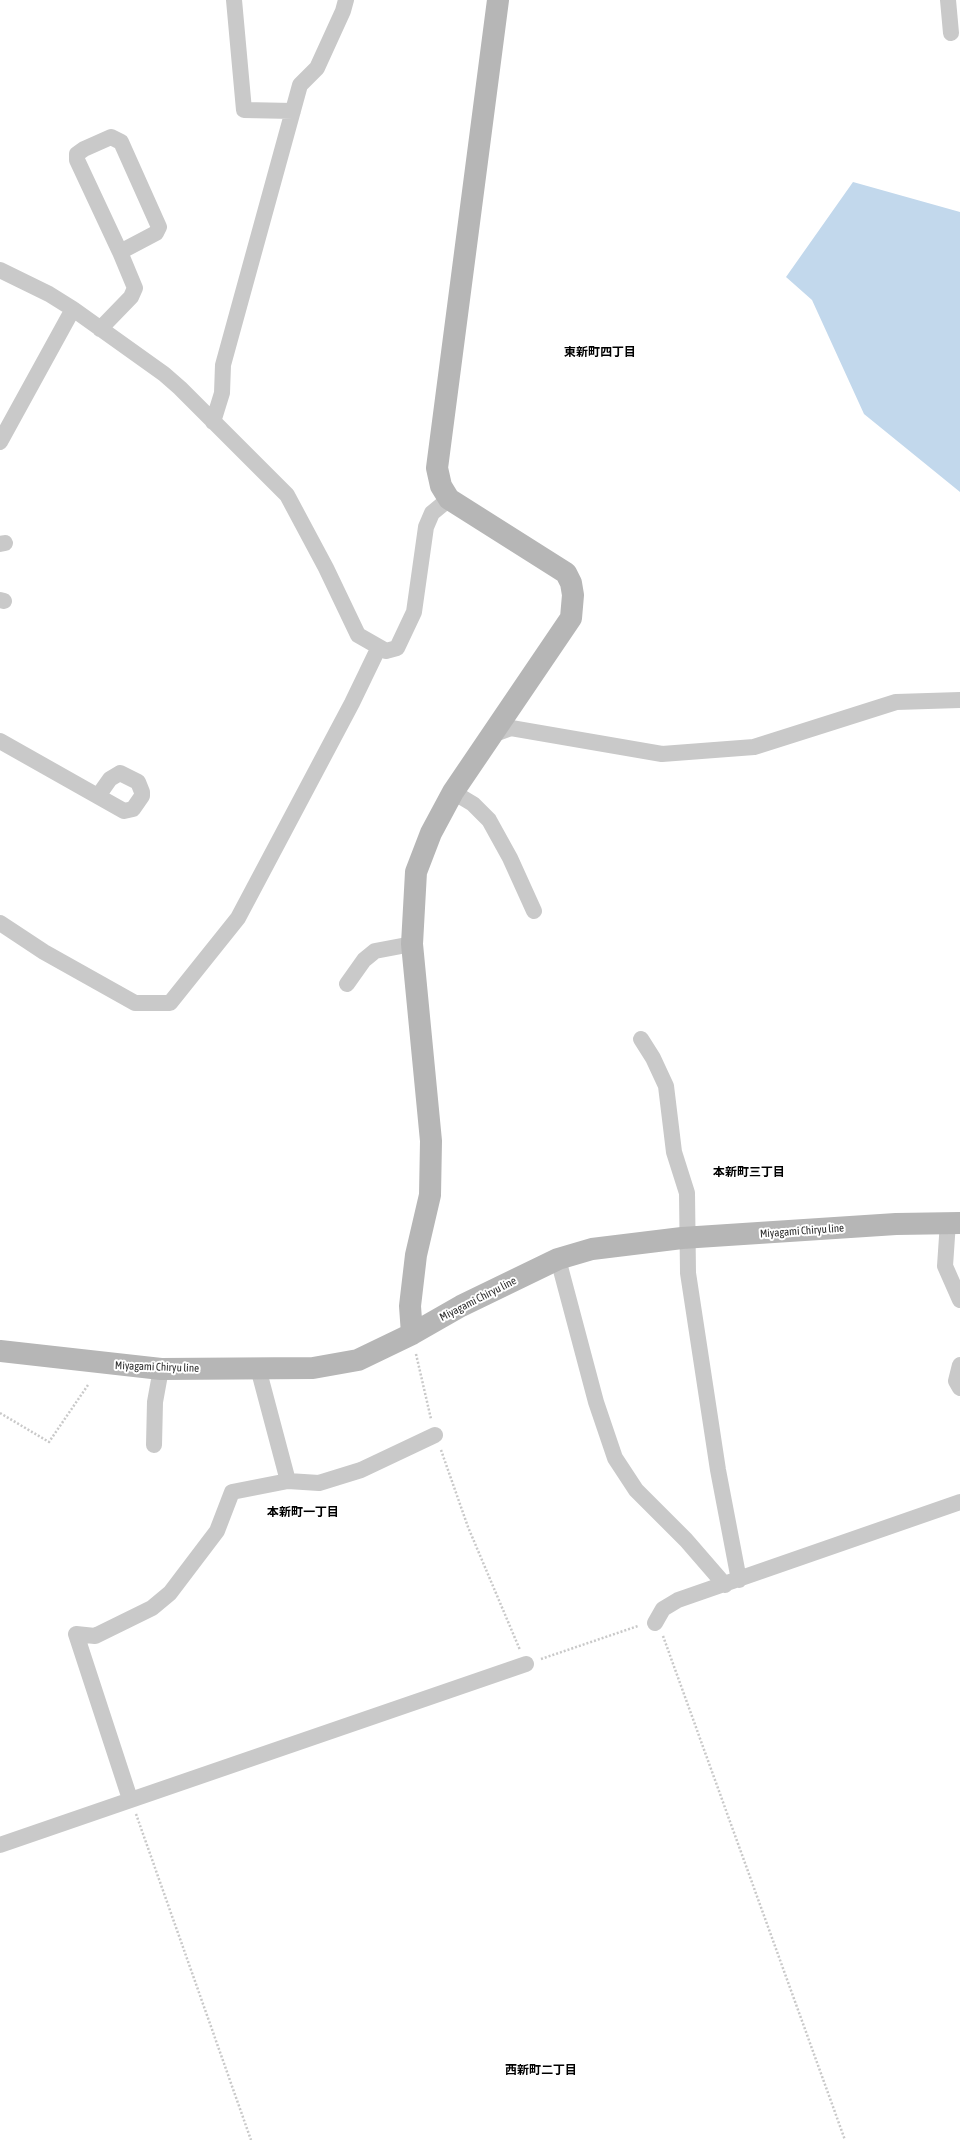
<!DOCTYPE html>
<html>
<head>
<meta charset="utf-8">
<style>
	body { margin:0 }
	canvas { display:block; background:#fff }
</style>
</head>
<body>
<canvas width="960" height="2140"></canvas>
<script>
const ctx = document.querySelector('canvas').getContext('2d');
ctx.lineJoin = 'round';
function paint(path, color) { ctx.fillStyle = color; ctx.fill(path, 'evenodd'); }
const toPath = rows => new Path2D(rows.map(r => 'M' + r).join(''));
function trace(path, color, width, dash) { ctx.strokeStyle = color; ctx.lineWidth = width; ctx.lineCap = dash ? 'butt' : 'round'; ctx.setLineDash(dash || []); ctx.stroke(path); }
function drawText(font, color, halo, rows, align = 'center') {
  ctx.font = font + ' "Asap Condensed","Noto Sans JP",sans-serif'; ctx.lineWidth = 4; ctx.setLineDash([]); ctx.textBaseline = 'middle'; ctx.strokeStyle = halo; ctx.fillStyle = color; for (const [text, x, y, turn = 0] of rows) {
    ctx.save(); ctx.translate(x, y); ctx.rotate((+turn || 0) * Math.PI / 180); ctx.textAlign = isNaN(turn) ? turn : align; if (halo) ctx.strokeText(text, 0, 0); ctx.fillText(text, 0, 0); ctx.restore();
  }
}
paint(toPath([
	[853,182,960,212,960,492,864,414,812,300,786,277]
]), '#c2d8ec');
trace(toPath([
	[416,1354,431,1419],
	[0,1413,49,1442,88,1385],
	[441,1450,468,1527,520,1650],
	[663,1636,845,2140],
	[541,1659,638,1626],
	[136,1814,251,2140]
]), '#c9c9c9', 2.5, [2, 2]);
trace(toPath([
	[234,0,244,110,293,111],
	[948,0,951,33],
	[0,270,49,294,73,309,164,374,180,388,287,495,326,568,358,635,386,651,397,648,414,612,426,527,432,513,449,499],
	[100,329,131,297,135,288,120,252,77,160,77,154,84,149,111,137,121,142,159,227,156,233,120,252],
	[213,422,222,393,223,365,300,85,317,68,343,11,346,0],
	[0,442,73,309],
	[0,544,5,543],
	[0,600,4,601],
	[492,735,511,728,662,754,754,747,896,702,960,700],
	[0,741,124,811,133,809,142,796,142,792,138,782,120,773,110,779,98,796],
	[453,792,473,804,489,820,510,858,534,911],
	[0,923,44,952,135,1003,170,1003,238,918,352,703,379,647],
	[347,984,364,960,375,951,412,944],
	[641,1039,653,1058,666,1086,674,1152,687,1193,688,1273,718,1470,739,1580],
	[948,1222,945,1266,960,1300],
	[558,1259,596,1402,615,1458,636,1490,686,1540,725,1585],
	[960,1365,956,1381,960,1388],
	[258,1368,288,1481,319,1483,361,1470,435,1435],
	[154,1445,155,1402,161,1369],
	[655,1623,663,1609,678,1600,960,1502],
	[130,1799,76,1634,95,1636,152,1608,170,1593,217,1531,232,1492,288,1481],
	[0,1845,526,1664]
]), '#c9c9c9', 16);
trace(toPath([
	[412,1334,410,1306,416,1255,430,1195,431,1141,412,944,416,872,431,833,453,792,571,618,573,595,571,583,566,573,449,499,441,486,437,468,498,0],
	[0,1351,161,1369,313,1368,358,1360,412,1334,461,1306,558,1259,592,1249,682,1238,896,1224,960,1223]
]), '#b6b6b6', 22);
drawText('11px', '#2c2c2c', '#fff', [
	["Miyagami Chiryu line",802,1231,-4],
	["Miyagami Chiryu line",478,1299,-27],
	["Miyagami Chiryu line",157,1367,2]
]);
drawText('bold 12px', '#000', '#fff', [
	["東新町四丁目",600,352],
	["本新町三丁目",749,1172],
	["本新町一丁目",303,1512],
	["西新町二丁目",541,2070]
]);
</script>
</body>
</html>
